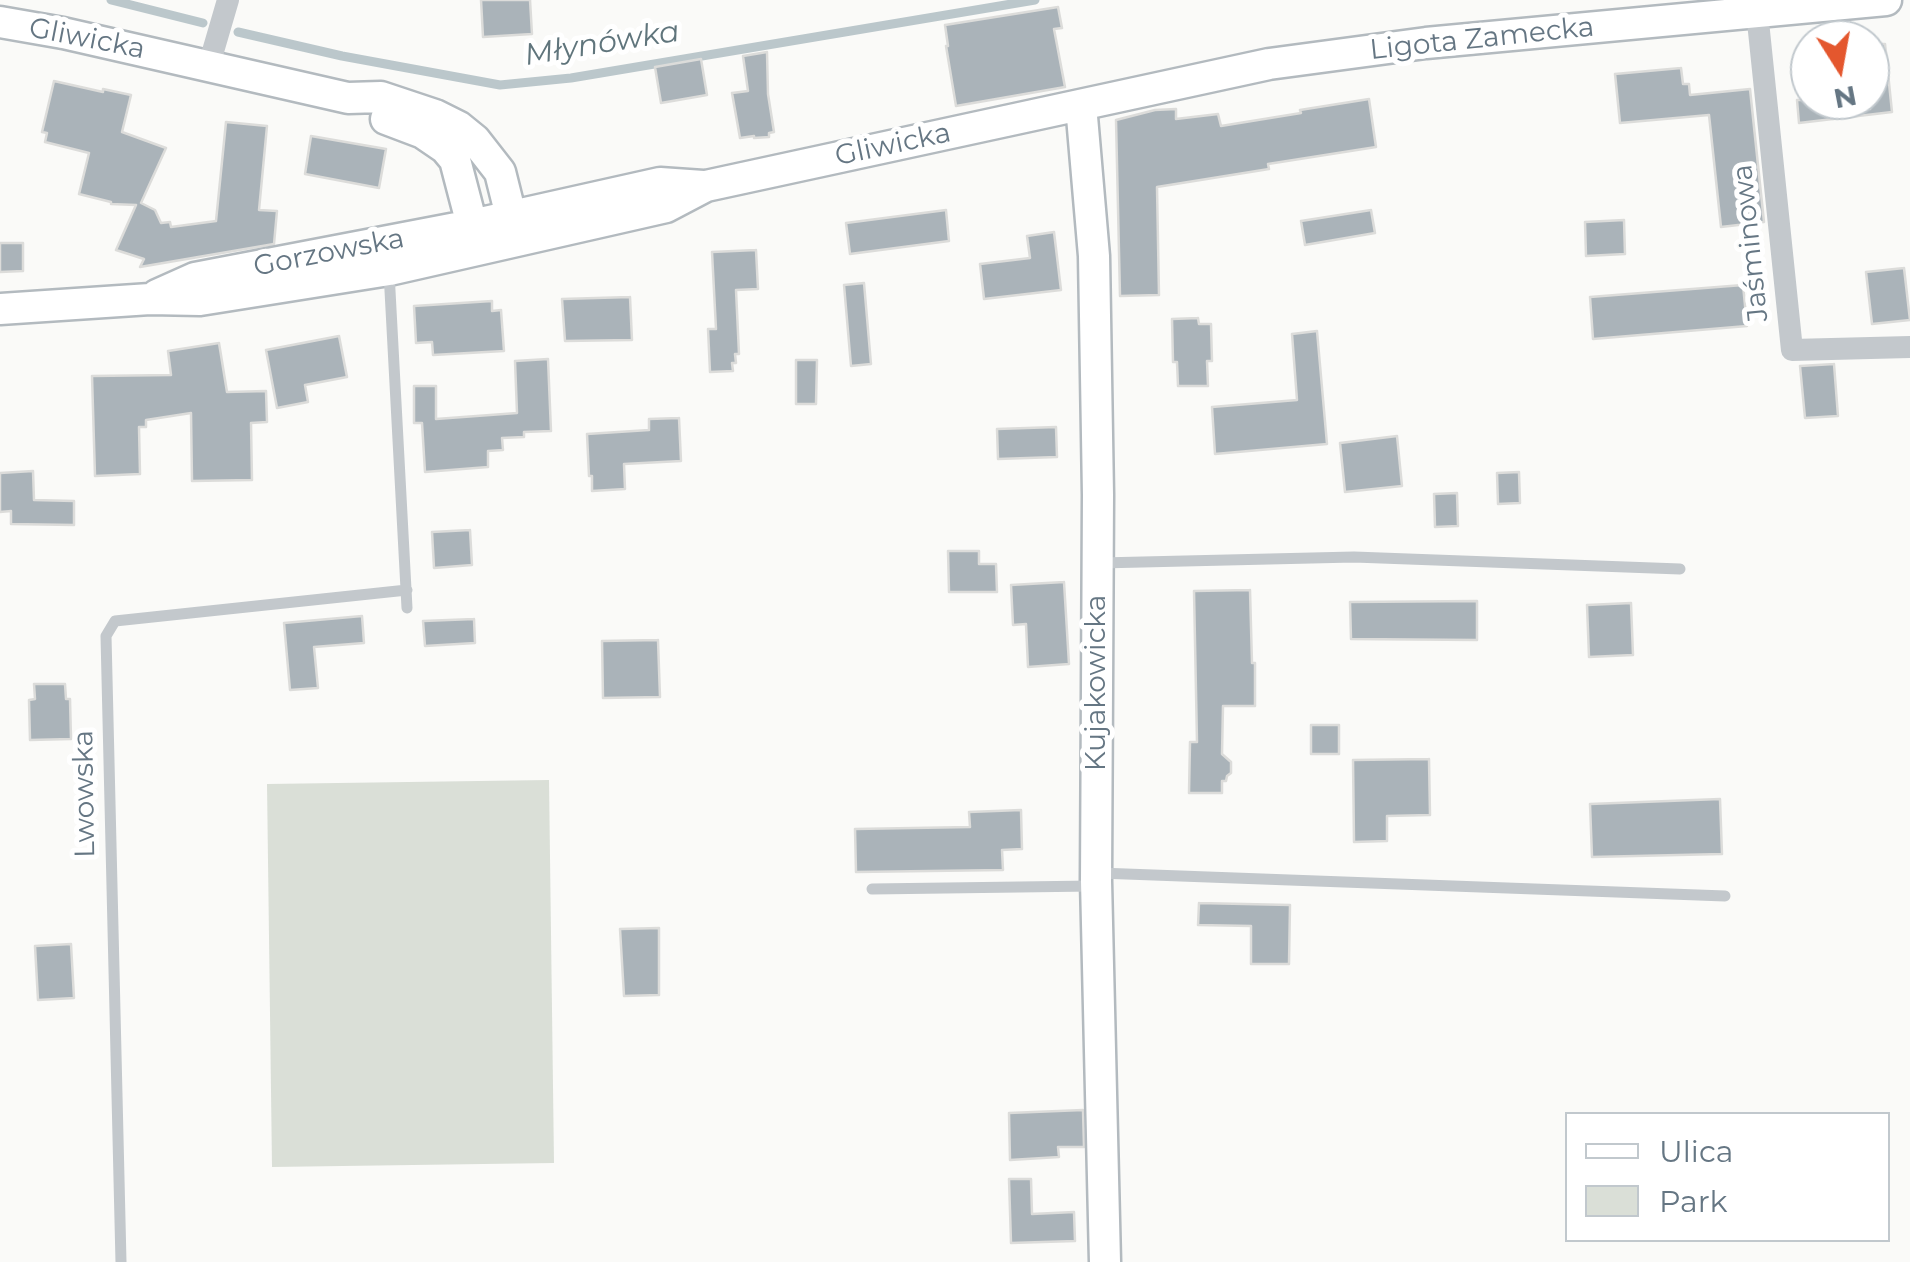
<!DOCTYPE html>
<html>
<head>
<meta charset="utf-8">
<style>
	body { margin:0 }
	#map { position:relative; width:1910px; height:1262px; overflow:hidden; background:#fafaf8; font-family:Montserrat,sans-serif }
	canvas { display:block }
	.legend { position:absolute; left:1565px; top:1112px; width:325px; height:130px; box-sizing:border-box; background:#fff; border:2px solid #c1c8cd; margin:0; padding:12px 18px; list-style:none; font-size:30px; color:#657683 }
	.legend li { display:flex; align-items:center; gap:20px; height:50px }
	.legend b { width:50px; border:2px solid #c1c8cd }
	.north { position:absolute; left:1790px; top:20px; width:100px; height:100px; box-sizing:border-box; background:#fff; border:2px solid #c1c8cd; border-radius:50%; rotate:169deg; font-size:28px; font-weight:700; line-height:40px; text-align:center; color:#657683 }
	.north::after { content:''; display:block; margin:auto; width:35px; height:45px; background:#e4572e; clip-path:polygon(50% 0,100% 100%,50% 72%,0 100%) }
</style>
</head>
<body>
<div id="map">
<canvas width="1910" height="1262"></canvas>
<ul class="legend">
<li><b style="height:12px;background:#fff"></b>Ulica</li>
<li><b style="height:28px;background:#dadfd7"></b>Park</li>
</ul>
<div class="north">N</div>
</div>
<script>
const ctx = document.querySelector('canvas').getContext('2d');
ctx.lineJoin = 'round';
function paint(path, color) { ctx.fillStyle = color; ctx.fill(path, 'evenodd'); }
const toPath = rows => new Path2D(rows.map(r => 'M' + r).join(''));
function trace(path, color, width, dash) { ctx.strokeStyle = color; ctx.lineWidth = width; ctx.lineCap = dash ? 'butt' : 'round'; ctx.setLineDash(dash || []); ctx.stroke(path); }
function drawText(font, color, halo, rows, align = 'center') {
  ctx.font = font + ' Montserrat,sans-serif'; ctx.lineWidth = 10; ctx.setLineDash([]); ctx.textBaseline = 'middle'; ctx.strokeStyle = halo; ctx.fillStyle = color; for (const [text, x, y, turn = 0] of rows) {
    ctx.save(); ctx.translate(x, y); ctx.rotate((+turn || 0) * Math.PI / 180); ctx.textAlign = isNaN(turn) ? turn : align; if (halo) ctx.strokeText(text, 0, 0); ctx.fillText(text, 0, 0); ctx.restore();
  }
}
paint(toPath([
	[549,780,554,1163,272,1167,267,784]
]), '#dadfd7');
trace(toPath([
	[111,0,203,23],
	[238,32,342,56,500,85,571,78,1035,0]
]), '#bbc7cb', 9);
const building = toPath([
	[481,0,530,0,532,34,483,37,481,0],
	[1058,7,1062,28,1054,29,1065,87,956,106,946,46,948,46,945,25,1058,7],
	[1870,44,1885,44,1892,112,1799,123,1797,100,1870,100,1870,109,1870,44],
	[767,52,768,94,774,132,769,133,769,137,754,138,754,136,740,138,732,93,748,91,743,56,767,52],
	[701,59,707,95,661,103,655,67,701,59],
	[1681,68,1683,84,1689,84,1690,95,1750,89,1764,222,1721,227,1709,115,1620,123,1615,74,1681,68],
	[54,81,103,92,103,89,131,95,122,132,166,148,141,203,155,210,161,223,170,222,171,227,216,221,226,122,267,126,259,210,277,211,274,244,140,267,144,259,116,250,136,205,111,204,111,202,79,194,89,153,45,142,47,133,42,132,54,81],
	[1369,99,1376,147,1268,164,1269,169,1157,187,1159,295,1120,296,1116,120,1155,110,1176,109,1176,119,1218,114,1221,126,1301,113,1300,110,1369,99],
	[311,136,386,149,379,188,305,174,311,136],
	[946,210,949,241,850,254,846,223,946,210],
	[1371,210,1375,233,1305,245,1301,221,1371,210],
	[1624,220,1625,254,1586,256,1585,222,1624,220],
	[1054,232,1061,290,984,299,980,264,1030,258,1027,236,1054,232],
	[0,243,23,243,23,271,0,272,0,243],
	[756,250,758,289,736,290,739,354,735,354,736,363,732,363,733,371,710,372,708,329,716,329,712,252,756,250],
	[1904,268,1910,320,1872,324,1866,272,1904,268],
	[864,283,871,364,851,366,844,285,864,283],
	[1743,285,1747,326,1593,339,1590,297,1743,285],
	[630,297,632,340,565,341,562,299,630,297],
	[492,301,492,311,501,310,504,351,433,355,432,342,416,343,414,306,492,301],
	[1198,318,1199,324,1211,324,1212,361,1207,361,1208,386,1178,386,1177,362,1173,362,1172,319,1198,318],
	[1317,331,1327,444,1215,454,1212,407,1297,400,1292,334,1317,331],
	[339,336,347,377,305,385,308,402,277,408,266,350,339,336],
	[219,343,227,392,266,391,267,422,251,423,252,480,192,481,191,413,146,420,146,427,139,427,140,474,95,476,92,376,171,375,168,351,219,343],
	[548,359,551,431,524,432,524,437,502,438,503,450,488,451,488,467,425,472,422,423,414,423,414,386,436,386,436,419,517,413,515,361,548,359],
	[796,360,817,360,816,404,796,404,796,360],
	[1834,364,1838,416,1805,418,1800,366,1834,364],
	[679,418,681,461,624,464,625,489,592,491,592,476,589,476,587,434,649,430,649,419,679,418],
	[1056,427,1057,457,998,459,997,429,1056,427],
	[1397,436,1402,486,1345,492,1340,443,1397,436],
	[33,471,34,500,74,501,74,525,11,524,11,511,0,512,0,473,33,471],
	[1519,472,1520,503,1498,504,1497,473,1519,472],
	[1457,493,1458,526,1435,527,1434,494,1457,493],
	[470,530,472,565,434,568,432,532,470,530],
	[948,551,979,551,979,564,996,564,997,592,949,592,948,551],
	[1064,582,1069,664,1028,667,1026,624,1013,625,1011,585,1064,582],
	[1250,590,1252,663,1255,663,1255,706,1223,706,1222,754,1231,762,1231,773,1227,776,1226,781,1222,781,1222,793,1189,793,1190,742,1197,742,1194,591,1250,590],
	[1477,601,1477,640,1351,639,1350,602,1477,601],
	[1631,603,1633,655,1589,657,1587,605,1631,603],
	[362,616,364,643,314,647,318,688,290,690,284,623,362,616],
	[474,619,475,643,425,646,423,621,474,619],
	[658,640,660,697,603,698,602,641,658,640],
	[34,684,65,684,66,699,70,699,71,739,30,740,29,700,35,699,34,684],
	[1311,725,1339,725,1339,754,1311,754,1311,725],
	[1429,759,1430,815,1387,816,1387,841,1354,842,1353,760,1429,759],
	[1720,799,1722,854,1592,857,1590,804,1720,799],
	[1021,810,1022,849,1002,850,1003,870,856,872,855,829,970,827,969,812,1021,810],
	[1199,903,1290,905,1289,964,1251,964,1251,926,1198,925,1199,903],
	[659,928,659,995,624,996,620,929,659,928],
	[71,944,74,998,38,1000,35,946,71,944],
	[1083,1110,1084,1147,1058,1147,1059,1157,1010,1160,1009,1113,1083,1110],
	[1009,1179,1031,1179,1032,1214,1074,1212,1075,1241,1011,1243,1009,1179]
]);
paint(building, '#aab3b9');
trace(building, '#dcdcda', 2.5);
const secondary = toPath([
	[0,22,63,33,348,98,381,97,435,115,459,127,475,140,500,172,511,216,499,244],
	[1081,105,1094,256,1098,495,1096,881,1105,1262],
	[386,119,423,133,445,148,455,160,472,225,488,236],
	[157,295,195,278,472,225,660,183,703,186],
	[0,309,150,299,200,300,389,270,666,207,706,186,1269,64,1426,43,1886,0]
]);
trace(secondary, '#b3babf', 35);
trace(toPath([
	[389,272,407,608],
	[1100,563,1354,557,1680,569],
	[1099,873,1725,896],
	[872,889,1093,886],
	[121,1262,106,636,115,621,407,590]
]), '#c3c8cc', 11);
trace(toPath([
	[1757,12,1792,350,1910,347],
	[209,65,228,0]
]), '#c3c8cc', 22);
trace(secondary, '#fff', 30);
drawText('28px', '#657683', '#fff', [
	["Gliwicka",87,39,11],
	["Ligota Zamecka",1482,39,-6],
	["Gliwicka",893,145,-12],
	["Jaśminowa",1751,243,-96],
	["Gorzowska",329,253,-11],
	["Kujakowicka",1097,683,-90],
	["Lwowska",85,794,-91]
]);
drawText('italic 30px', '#60757c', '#fff', [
	["Młynówka",602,44,-9]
]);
</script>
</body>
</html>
